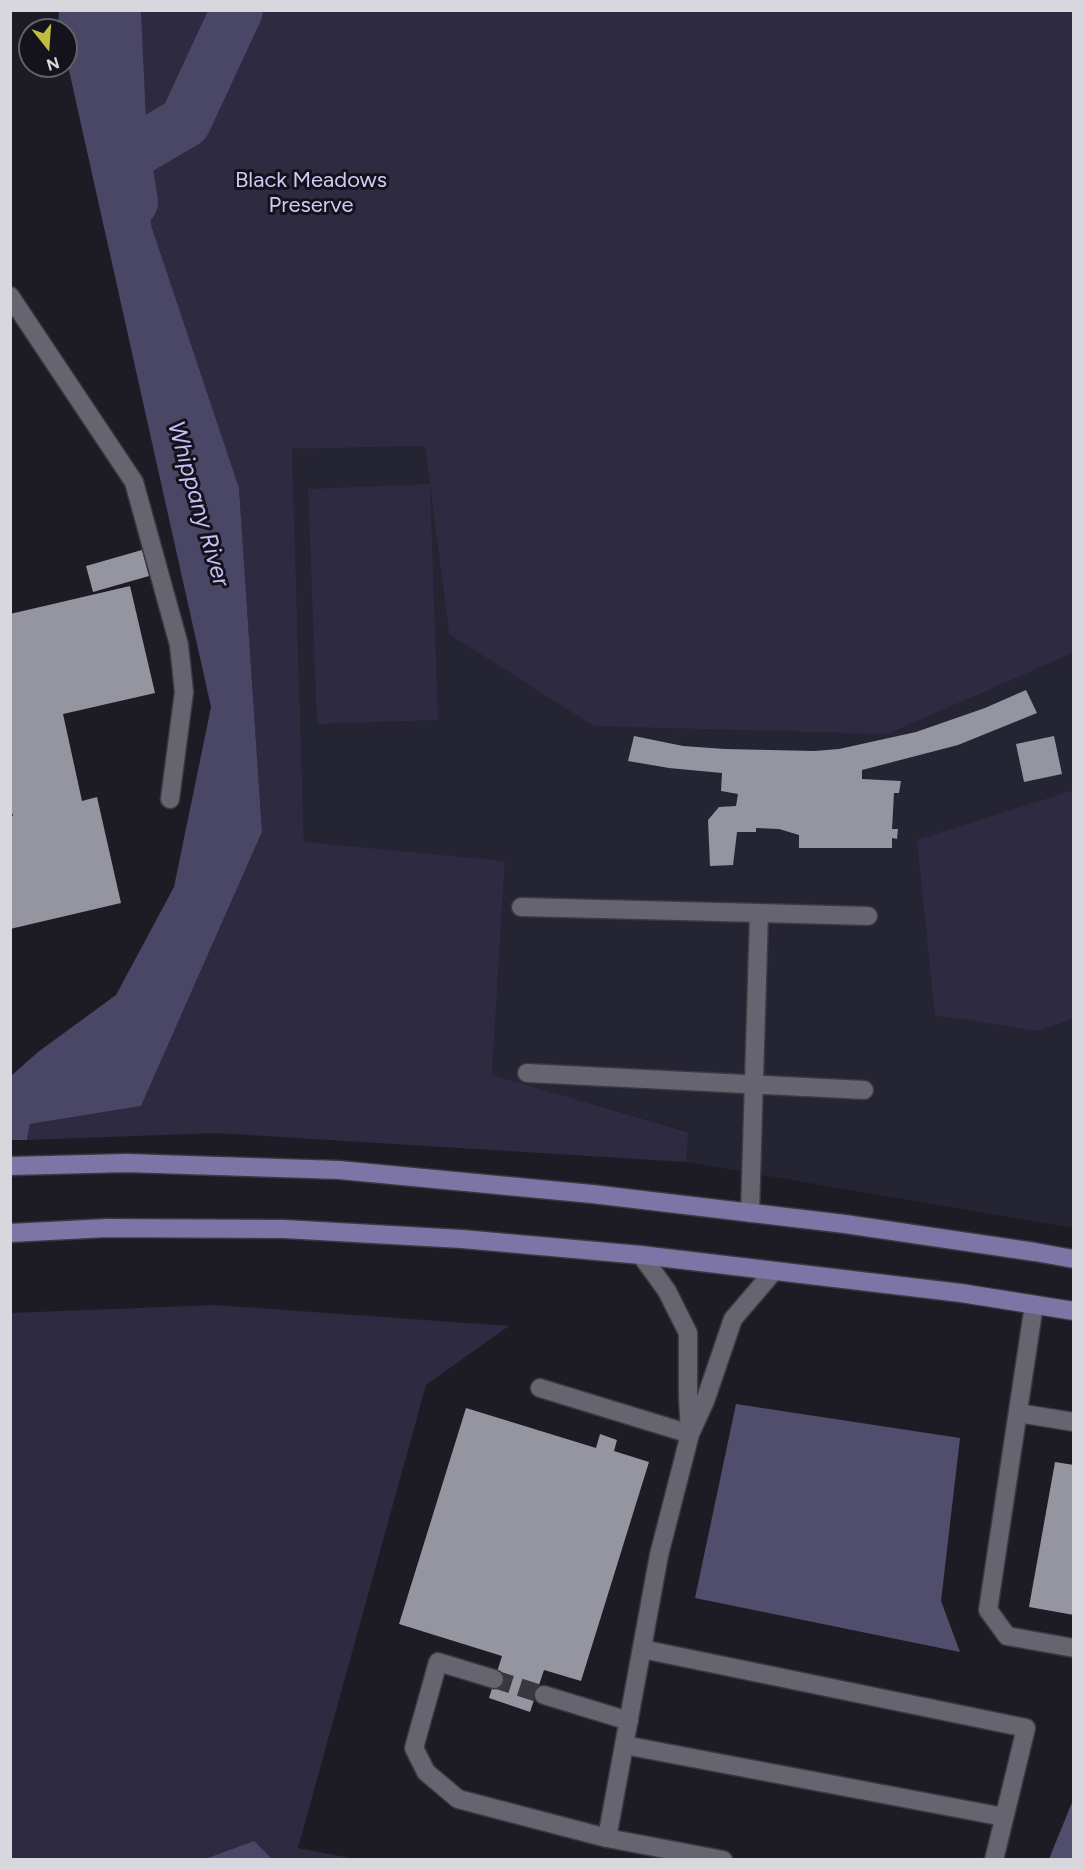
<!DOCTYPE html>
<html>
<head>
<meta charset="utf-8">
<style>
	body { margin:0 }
	#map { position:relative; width:1084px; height:1870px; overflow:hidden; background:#1d1c24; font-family:Figtree,sans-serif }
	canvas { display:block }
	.frame { position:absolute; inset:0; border:12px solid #d7d7dd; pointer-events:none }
	.north { position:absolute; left:18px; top:18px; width:60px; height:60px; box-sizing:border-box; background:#14131b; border:2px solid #626169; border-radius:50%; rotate:163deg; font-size:16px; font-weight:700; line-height:24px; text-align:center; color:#d7d7dd }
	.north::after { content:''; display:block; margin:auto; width:21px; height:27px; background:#bfbe42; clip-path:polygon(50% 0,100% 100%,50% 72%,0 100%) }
</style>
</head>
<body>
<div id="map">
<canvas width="1084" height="1870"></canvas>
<div class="frame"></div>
<div class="north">N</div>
</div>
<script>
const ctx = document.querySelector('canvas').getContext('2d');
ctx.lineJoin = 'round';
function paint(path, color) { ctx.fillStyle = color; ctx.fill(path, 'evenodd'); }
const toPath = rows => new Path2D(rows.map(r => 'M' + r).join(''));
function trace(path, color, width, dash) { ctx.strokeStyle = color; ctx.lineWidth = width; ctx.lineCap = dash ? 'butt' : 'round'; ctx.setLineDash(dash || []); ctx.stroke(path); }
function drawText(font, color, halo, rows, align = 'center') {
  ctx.font = font + ' Figtree,sans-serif'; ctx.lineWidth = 6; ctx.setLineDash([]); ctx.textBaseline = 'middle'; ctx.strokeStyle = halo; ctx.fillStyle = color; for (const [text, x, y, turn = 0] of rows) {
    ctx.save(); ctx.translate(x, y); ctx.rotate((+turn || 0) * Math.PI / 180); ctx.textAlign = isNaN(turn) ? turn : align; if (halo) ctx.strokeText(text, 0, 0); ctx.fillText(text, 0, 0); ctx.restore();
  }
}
paint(toPath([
	[425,446,449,634,888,734,1073,653,1073,790,917,841,1038,1031,1073,1019,1073,1228,686,1162,687,1131,492,1076,505,861,304,843,292,449]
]), '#252432');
paint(toPath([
	[141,11,1073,11,1073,653,888,734,594,726,449,634,430,485,438,720,317,724,308,489,430,484,425,446,292,449,304,842,505,861,492,1075,688,1132,686,1162,216,1133,27,1140,30,1124,141,1106,262,832,239,488,151,225],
	[1073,790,1073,1019,1038,1031,935,1015,917,840],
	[215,1305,509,1326,426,1385,298,1848,356,1859,11,1859,10,1313]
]), '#2d2a41');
paint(toPath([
	[736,1404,960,1438,941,1601,960,1652,695,1598],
	[1073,1800,1073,1859,1049,1859]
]), '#514e6d');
paint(toPath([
	[59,11,141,11,151,225,239,488,262,832,141,1106,30,1124,27,1140,11,1140,11,1076,38,1052,116,995,174,887,211,707,66,57,66,30,60,30,58,23],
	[254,1841,272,1859,205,1859]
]), '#4a4665');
trace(toPath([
	[132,202,125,157,185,122,237,10]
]), '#4a4665', 52);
paint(toPath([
	[142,550,149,576,93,592,86,566],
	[130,586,155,693,63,714,82,801,97,797,121,903,10,929,10,817,13,816,10,806,10,614],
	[1026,690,1037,713,958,745,862,770,862,779,901,781,899,793,894,793,892,829,898,829,897,839,892,838,892,848,799,848,799,835,779,829,756,828,756,832,737,832,733,865,710,866,708,820,719,807,736,806,738,794,721,791,722,773,669,768,628,761,634,736,683,746,725,749,814,751,839,749,916,732,985,708],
	[1054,736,1062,774,1024,782,1016,744],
	[466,1408,596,1448,600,1434,617,1440,614,1451,649,1462,581,1681,544,1670,530,1712,489,1698,502,1656,399,1624],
	[1055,1462,1074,1465,1074,1615,1029,1607]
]), '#9595a0');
trace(toPath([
	[494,1679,544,1695]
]), '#393840', 18, [18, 9]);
const minor = toPath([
	[10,296,134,482,179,645,184,692,170,799],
	[521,907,759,913,750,1213],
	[759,913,868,916],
	[527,1073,864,1090],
	[641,1255,667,1291,688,1333,688,1397,690,1434,705,1401,733,1319,774,1271],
	[1034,1305,988,1610,1007,1636,1074,1648],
	[540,1388,690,1434,659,1555,607,1838],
	[1018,1413,1074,1422],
	[642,1649,1026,1728,994,1860],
	[494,1679,438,1662,414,1748,426,1772,458,1799,607,1838,723,1860],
	[544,1695,629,1721],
	[624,1745,1004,1817]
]);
const major = toPath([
	[10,1166,127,1163,339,1170,592,1194,845,1224,1035,1252,1074,1259],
	[10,1233,107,1228,284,1229,462,1239,641,1255,961,1293,1074,1311]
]);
trace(minor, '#39393f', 21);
trace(major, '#39393f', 21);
trace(minor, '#65646f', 18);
trace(major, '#7c75a5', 18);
drawText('22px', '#cecaf8', '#14131b', [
	["Black Meadows",311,181],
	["Preserve",311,206]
]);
drawText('italic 24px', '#c4bff8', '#14131b', [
	["Whippany River",198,504,74]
]);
</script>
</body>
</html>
